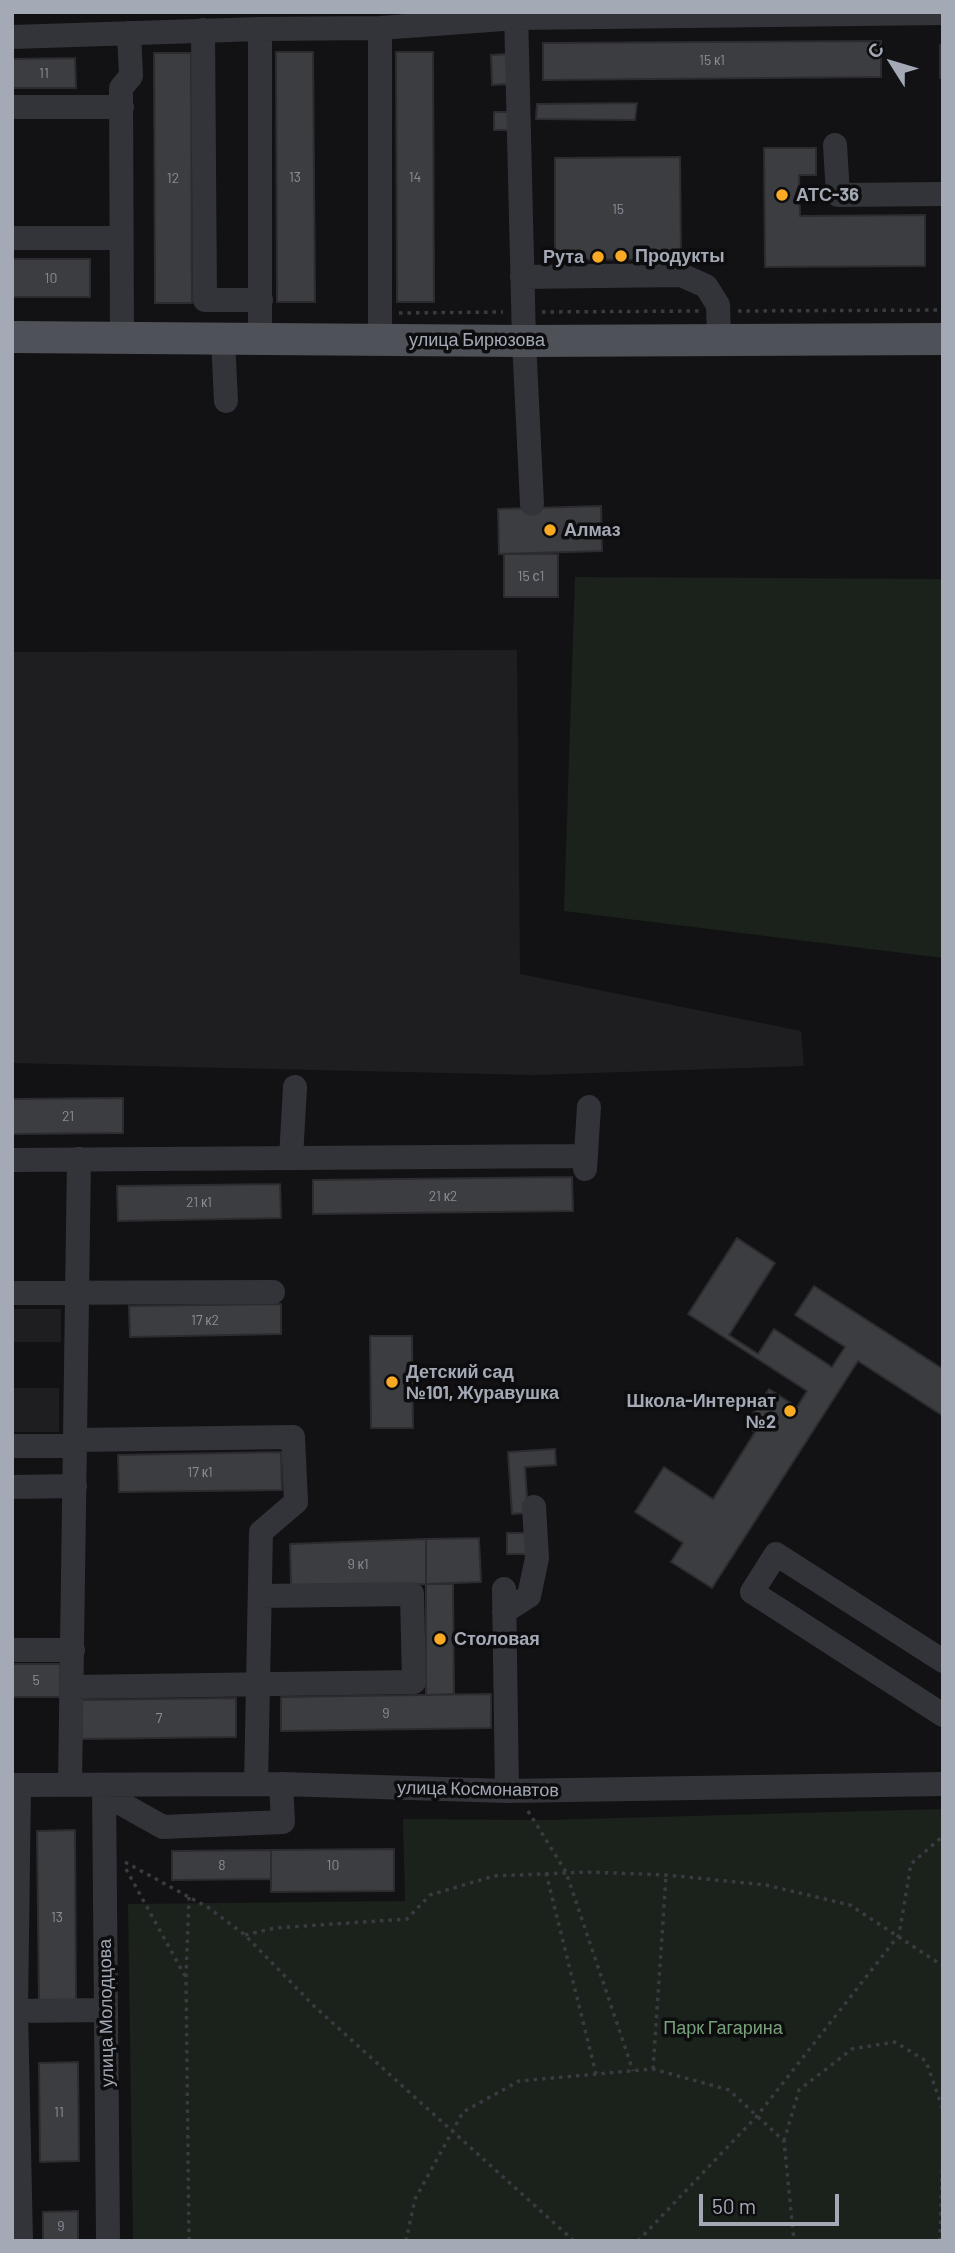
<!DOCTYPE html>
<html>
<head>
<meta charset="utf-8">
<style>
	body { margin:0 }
	#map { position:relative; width:955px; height:2253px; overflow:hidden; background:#121214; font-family:Barlow,sans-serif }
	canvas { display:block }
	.frame { position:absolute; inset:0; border:14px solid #a3a9b5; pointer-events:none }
	.north { position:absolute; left:857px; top:28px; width:70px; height:70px; -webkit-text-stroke:5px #0d0d0f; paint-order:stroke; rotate:307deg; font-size:19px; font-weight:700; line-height:28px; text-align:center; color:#a3a9b5 }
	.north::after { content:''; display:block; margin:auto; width:24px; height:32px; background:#a3a9b5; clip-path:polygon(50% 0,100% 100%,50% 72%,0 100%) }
	.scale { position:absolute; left:699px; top:2194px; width:140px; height:32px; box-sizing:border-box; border:4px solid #a3a9b5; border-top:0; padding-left:9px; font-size:21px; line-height:24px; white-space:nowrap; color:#a3a9b5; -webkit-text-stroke:5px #0d0d0f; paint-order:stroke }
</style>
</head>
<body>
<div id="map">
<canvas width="955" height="2253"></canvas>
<div class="frame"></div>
<div class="north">С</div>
<div class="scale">50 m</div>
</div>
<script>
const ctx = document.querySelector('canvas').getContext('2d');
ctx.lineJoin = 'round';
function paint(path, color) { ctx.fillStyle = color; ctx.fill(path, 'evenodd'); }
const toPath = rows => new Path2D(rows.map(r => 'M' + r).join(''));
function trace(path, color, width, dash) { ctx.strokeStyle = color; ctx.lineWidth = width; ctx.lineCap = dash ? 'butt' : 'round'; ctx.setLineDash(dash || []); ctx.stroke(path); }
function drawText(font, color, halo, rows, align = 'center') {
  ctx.font = font + ' Barlow,sans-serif'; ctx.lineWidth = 7; ctx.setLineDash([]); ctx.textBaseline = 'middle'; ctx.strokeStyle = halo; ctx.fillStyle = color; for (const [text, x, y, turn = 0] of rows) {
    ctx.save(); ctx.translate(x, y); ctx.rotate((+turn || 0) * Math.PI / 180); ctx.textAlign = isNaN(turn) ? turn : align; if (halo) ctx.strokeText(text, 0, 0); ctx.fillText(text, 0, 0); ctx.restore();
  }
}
paint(toPath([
	[517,650,520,974,801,1031,804,1066,534,1075,12,1063,12,652],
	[12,1309,61,1309,61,1342,12,1342],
	[12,1388,59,1388,59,1432,12,1432]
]), '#1e1e21');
paint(toPath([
	[575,577,943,579,943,958,564,911],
	[943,1809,943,2241,133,2241,128,1904,405,1901,403,1819,546,1820]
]), '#1a221b');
const building = toPath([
	[881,41,881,77,543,80,543,43,881,41],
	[940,45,943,45,943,78,940,78,940,45],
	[276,52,313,52,315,302,277,302,276,52],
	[396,52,433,52,434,302,397,302,396,52],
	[154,53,191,53,192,303,155,303,154,53],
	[509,54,509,84,492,85,491,55,509,54],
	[75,58,76,88,12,88,12,59,75,58],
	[637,103,635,120,536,119,537,104,637,103],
	[494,112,510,112,510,130,494,130,494,112],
	[764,148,816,148,816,175,799,175,800,216,925,215,925,266,765,267,764,148],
	[680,157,681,259,555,260,555,158,680,157],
	[12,259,90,259,90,297,12,297,12,259],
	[601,506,602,551,499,554,498,509,601,506],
	[504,554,558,554,558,597,504,597,504,554],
	[123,1098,123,1133,12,1134,12,1099,123,1098],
	[572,1177,573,1211,313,1214,313,1180,572,1177],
	[280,1184,281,1218,118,1221,117,1186,280,1184],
	[737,1238,775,1263,729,1335,758,1354,774,1329,832,1367,845,1347,795,1315,814,1286,943,1369,943,1416,858,1361,712,1588,671,1562,683,1543,635,1512,664,1467,713,1499,755,1432,745,1426,769,1389,797,1407,807,1391,688,1314,737,1238],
	[281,1304,281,1334,130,1337,129,1306,281,1304],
	[370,1336,412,1336,413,1428,371,1428,370,1336],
	[555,1449,556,1465,525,1467,528,1513,512,1514,508,1452,555,1449],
	[281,1452,282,1490,119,1492,118,1455,281,1452],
	[507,1533,530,1533,530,1554,507,1554,507,1533],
	[479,1538,481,1582,426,1584,426,1539,479,1538],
	[426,1539,426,1584,291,1585,290,1544,426,1539],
	[426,1584,453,1584,454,1694,426,1695,426,1584],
	[12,1664,60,1664,60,1697,12,1697,12,1664],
	[491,1694,491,1728,281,1731,281,1697,491,1694],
	[236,1698,236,1737,82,1739,81,1700,236,1698],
	[75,1830,76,2003,39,2003,37,1831,75,1830],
	[394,1849,394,1891,271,1892,271,1850,394,1849],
	[271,1850,271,1879,172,1880,172,1851,271,1850],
	[78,2062,79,2161,40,2162,39,2063,78,2062],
	[78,2211,78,2241,43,2241,43,2212,78,2211]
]);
paint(building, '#3c3d41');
trace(building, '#2c2c30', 2);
trace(toPath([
	[738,311,943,310],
	[542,312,699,311],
	[399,313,503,312],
	[528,1811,566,1872,633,2071],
	[125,1862,209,1908,245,1935,315,2007,574,2241],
	[126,1869,185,1976],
	[546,1873,596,2074],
	[189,1897,186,1977,189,2241],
	[245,1935,275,1928,407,1919,430,1895,494,1876,588,1872,666,1875,766,1885,850,1905,943,1966],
	[653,2069,666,1876],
	[784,2141,799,2090,852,2049,895,2042,926,2061,943,2110],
	[406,2241,415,2199,463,2112,519,2081,653,2069,729,2090,784,2141,794,2241],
	[638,2241,757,2116,899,1935,911,1864,943,1836],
	[940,2241,943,2142]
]), '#393b40', 3.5, [3.5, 5]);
trace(toPath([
	[516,12,524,341,532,504],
	[260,29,260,339],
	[203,30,205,300,261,300],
	[12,37,260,29,380,28,517,18,943,13],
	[12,107,122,107],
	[835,145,838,195,943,194],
	[12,238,121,238],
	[522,277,681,275,706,286,718,305,719,340],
	[122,338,121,88,131,76,129,33],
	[223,339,226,401],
	[380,340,380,28],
	[291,1158,295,1087],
	[12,1160,584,1156],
	[585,1169,589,1107],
	[12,1293,273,1292],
	[76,1440,293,1437,296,1502,261,1532,256,1784],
	[12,1446,76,1446],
	[12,1487,75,1486],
	[504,1589,507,1791],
	[504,1612,529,1596,537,1558,534,1507],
	[12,1650,73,1650],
	[943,1661,776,1554,752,1592,943,1715],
	[72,1687,414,1682,412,1594,260,1596],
	[12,1785,281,1784,507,1791,943,1784],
	[19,1785,16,2011,106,2010],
	[70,1785,79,1159],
	[104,1785,108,2241],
	[104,1794,163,1827,283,1822,281,1784],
	[12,2011,16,2011,21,2241]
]), '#333439', 24);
trace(toPath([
	[12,337,524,341,943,339]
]), '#4f5158', 32);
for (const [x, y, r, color] of [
	[782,195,7,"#fbab23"],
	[621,256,7,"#fbab23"],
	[598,257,7,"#fbab23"],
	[550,530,7,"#fbab23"],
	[392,1382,7,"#fbab23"],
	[790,1411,7,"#fbab23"],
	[440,1639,7,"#fbab23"]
]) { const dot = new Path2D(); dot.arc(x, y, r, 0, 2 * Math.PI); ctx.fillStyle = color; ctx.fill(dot); trace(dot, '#0d0d0f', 2.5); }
drawText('14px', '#898e98', null, [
	["15 к1",712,60],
	["11",44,73],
	["13",295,177],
	["14",415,177],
	["12",173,178],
	["15",618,209],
	["10",51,278],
	["15 с1",531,576],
	["21",68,1116],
	["21 к2",443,1196],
	["21 к1",199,1202],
	["17 к2",205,1320],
	["17 к1",200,1472],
	["9 к1",358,1564],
	["5",36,1680],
	["9",386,1713],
	["7",159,1718],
	["8",222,1865],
	["10",333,1865],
	["13",57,1917],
	["11",59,2112],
	["9",61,2226]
]);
drawText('bold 18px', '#a3a9b5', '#0d0d0f', [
	["АТС-36",796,195],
	["Продукты",635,256],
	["Рута",584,257,"right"],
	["Алмаз",564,530],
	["Детский сад",406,1372],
	["№101, Журавушка",406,1393],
	["Школа-Интернат",776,1401,"right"],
	["№2",776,1422,"right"],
	["Столовая",454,1639]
], 'left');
drawText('18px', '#a3a9b5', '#0d0d0f', [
	["улица Бирюзова",477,340],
	["улица Космонавтов",478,1789,1],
	["улица Молодцова",106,2013,-91]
]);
drawText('18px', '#78a179', '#0d0d0f', [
	["Парк Гагарина",723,2028]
]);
</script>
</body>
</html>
